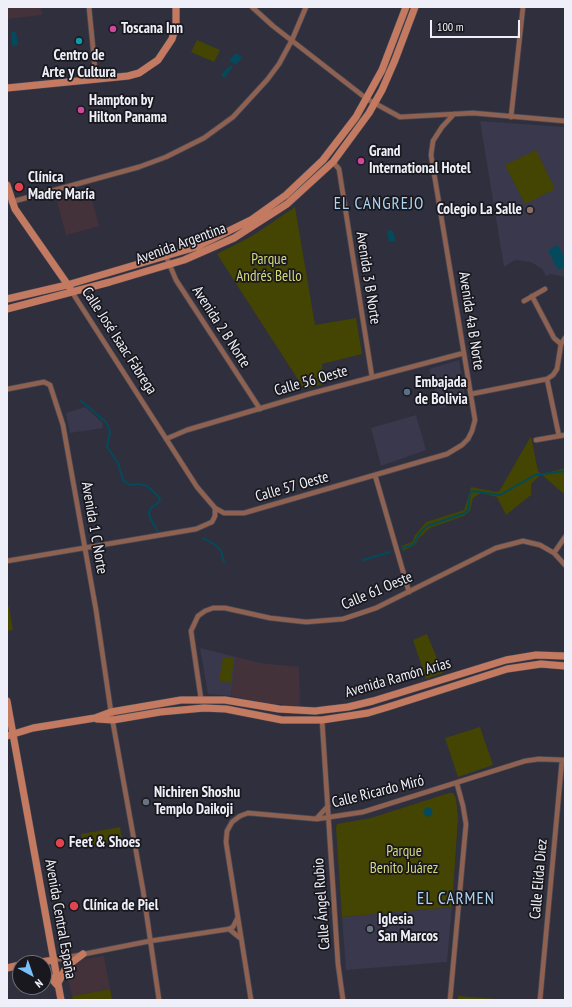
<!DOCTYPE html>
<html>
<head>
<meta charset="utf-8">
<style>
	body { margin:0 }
	#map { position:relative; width:572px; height:1007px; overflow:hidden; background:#2f2f3d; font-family:"PT Sans Narrow",sans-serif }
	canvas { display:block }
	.frame { position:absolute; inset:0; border:8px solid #efeff9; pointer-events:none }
	.north { position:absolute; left:12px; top:955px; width:40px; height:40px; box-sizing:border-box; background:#18181e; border:1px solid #6e6e76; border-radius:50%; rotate:140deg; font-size:11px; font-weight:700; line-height:16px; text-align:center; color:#efeff9 }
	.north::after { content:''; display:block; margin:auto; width:14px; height:18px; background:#79bff8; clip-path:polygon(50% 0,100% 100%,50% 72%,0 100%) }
	.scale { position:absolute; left:430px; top:20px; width:90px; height:18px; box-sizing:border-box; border:2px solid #efeff9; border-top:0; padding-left:5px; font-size:12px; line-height:14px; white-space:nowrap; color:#efeff9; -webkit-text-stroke:3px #18181e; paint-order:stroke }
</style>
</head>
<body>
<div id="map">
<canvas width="572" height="1007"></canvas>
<div class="frame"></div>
<div class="north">N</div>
<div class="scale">100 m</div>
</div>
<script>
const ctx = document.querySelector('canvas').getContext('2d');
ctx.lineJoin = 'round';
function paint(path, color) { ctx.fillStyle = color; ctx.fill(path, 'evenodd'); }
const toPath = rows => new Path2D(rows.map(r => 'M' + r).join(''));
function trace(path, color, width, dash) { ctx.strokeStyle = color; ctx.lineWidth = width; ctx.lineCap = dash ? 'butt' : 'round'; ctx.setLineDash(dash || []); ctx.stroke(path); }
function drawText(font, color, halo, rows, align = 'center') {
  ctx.font = font + ' "PT Sans Narrow",sans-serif'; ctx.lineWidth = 3.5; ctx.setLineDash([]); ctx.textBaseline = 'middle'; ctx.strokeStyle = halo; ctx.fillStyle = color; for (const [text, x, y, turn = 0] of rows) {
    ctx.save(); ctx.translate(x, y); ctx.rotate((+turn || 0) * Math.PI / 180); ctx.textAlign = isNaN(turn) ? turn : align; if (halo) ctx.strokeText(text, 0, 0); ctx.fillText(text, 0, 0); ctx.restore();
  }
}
paint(toPath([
	[7,7,41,7,42,15,7,19],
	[89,189,99,226,66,235,56,198],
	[236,657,260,663,299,667,300,706,267,703,231,696],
	[104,956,110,989,72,996,67,975,70,968,84,959]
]), '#44323b');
paint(toPath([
	[480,121,565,127,565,277,550,274,546,276,542,269,531,262,515,260,504,267],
	[459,360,466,401,440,408,429,369],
	[85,407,102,422,103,428,70,433,66,413],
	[416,415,426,450,381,466,371,428],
	[200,648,236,657,231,696,208,694],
	[452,907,447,962,346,970,342,917]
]), '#39384c');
paint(toPath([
	[197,40,220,50,214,62,191,52],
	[536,150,555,189,525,204,505,165],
	[295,207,315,325,356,318,362,354,322,364,324,384,304,389,217,254,252,236],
	[531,436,538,471,541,474,565,468,565,495,541,474,531,484,531,495,506,515,497,497,481,493,473,498,470,511,464,516,430,528,419,538,415,545,403,551,401,546,412,542,415,535,426,522,464,510,471,487,497,492,500,490],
	[7,606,9,607,13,630,7,631],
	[427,634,443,673,426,679,413,640],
	[223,657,234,658,231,683,219,681],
	[480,727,493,765,458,777,445,738],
	[449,793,453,793,456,798,458,817,452,907,342,917,336,828,337,824,371,818],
	[120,827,122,840,83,847,81,834],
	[110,989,112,1000,73,1000,72,996],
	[458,996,496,999,496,1000,458,1000]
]), '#444403');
paint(toPath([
	[11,32,16,32,18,45,12,46],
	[236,53,242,57,236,65,229,60],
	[230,65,233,67,224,78,221,75],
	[392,230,396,241,389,242,387,231],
	[558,245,565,259,565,267,558,270,548,250],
	'423.5 812a4.5 4.5 0 1 1 9 0a4.5 4.5 0 1 1-9 0Z'
]), '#034b5c');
trace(toPath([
	[81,401,106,422,110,432,107,447,118,463,123,480,129,485,139,484,147,486,159,497,160,501,151,508,149,512,150,518,157,530],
	[203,538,217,546,221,551,224,562],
	[402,548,413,545,420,533,427,526,465,513,468,510,470,493,473,491,500,495,535,475,565,471],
	[363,560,390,552]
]), '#034b5c', 2);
const street = toPath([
	[89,7,96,79],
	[252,7,273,26,367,99,400,117,473,113,565,121],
	[511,117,523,7],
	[333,162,339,169,372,377],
	[11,202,139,167,166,157,204,138,233,117,267,80,279,64,292,40,306,7],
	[166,256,176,280,260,409],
	[72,292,197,487,215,508,224,513,244,513,447,454,462,445,468,439,472,431,475,420,431,155,433,141,442,127,454,114],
	[532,296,554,338,561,344],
	[524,301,545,289],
	[547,379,559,436],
	[8,389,44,382,50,385,63,425,96,610,111,712,143,890,159,1000],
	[471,394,547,379,553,375,557,369,561,344,565,338],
	[166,439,187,430,309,394,464,353],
	[536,440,565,435],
	[375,475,409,592],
	[554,553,565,537],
	[7,561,196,529,212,522,215,516,215,508],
	[201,699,191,631,198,616,205,611,213,608,225,608,270,618,306,622,343,619,376,608,496,548,523,541,540,545,554,553,565,565],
	[322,720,338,964,343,1000],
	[317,818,328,806],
	[229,929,240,938],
	[54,960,150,941,229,929,233,927,237,919],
	[251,1000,226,842,227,831,232,822,240,816,248,813,317,819,363,812,525,761,539,759,565,760],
	[450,1000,466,824,463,806,457,784],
	[540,1000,562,760]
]);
const secondary = toPath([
	[7,88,128,76,139,73,158,60,172,39,176,26,176,7],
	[7,185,15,209,70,288],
	[7,299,67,285,196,247,251,220,286,195,323,160,356,117,382,70,406,7],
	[7,309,110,282,184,260,234,238,287,204,333,162,369,113,382,90,395,60,415,7],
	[7,701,61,1000],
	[97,719,113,720,160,712,204,708,226,709,282,720,322,720,368,713,388,707,507,669,541,664,565,666],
	[7,736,33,728,95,718,111,712,181,700,225,700,279,709,315,711,348,707,373,701,506,660,536,655,565,656],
	[34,963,54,960],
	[7,968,20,965],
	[44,970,57,985],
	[58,983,67,966,83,954]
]);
trace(street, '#4a4a57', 6);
trace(secondary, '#4a4a57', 8);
trace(street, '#8f6150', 4.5);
trace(secondary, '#c37a60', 7);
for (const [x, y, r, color] of [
	[113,29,4,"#d1479c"],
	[79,41,4,"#0f9aa8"],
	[81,110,4,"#d1479c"],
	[361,161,4,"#d1479c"],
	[19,187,5,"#e0444e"],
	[530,210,4,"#8d6e63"],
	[407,392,4,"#5c6f8a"],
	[146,802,4,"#6b7280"],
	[60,843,5,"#e0444e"],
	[74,906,5,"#e0444e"],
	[370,929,4,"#6b7280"]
]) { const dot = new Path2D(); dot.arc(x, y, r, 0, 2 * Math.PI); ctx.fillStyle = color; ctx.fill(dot); trace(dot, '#18181e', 1.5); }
drawText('bold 15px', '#efeff9', '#18181e', [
	["Toscana Inn",121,29],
	["Centro de",79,56,"center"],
	["Arte y Cultura",79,73,"center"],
	["Hampton by",89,101],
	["Hilton Panama",89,118],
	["Grand",369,152],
	["International Hotel",369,169],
	["Clínica",28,178],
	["Madre María",28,195],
	["Colegio La Salle",522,210,"right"],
	["Embajada",415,383],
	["de Bolivia",415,400],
	["Nichiren Shoshu",154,793],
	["Templo Daikoji",154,810],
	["Feet & Shoes",69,843],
	["Clínica de Piel",83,906],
	["Iglesia",378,920],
	["San Marcos",378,937]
], 'left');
drawText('15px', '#efeff9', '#18181e', [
	["Avenida Argentina",181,244,-20],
	["Avenida 3 B Norte",368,278,81],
	["Avenida 4a B Norte",471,321,81],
	["Avenida 2 B Norte",221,327,57],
	["Calle José Isaac Fábrega",119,341,57],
	["Calle 56 Oeste",311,381,-16],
	["Calle 57 Oeste",292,487,-16],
	["Avenida 1 C Norte",94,528,80],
	["Calle 61 Oeste",377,591,-23],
	["Avenida Ramón Arias",398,678,-16],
	["Calle Ricardo Miró",378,792,-14],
	["Calle Elida Diez",539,879,-85],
	["Calle Ángel Rubio",322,904,-94],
	["Avenida Central España",60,919,80]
]);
drawText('15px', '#d5d87b', '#18181e', [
	["Parque",269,260],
	["Andrés Bello",269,277],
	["Parque",404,852],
	["Benito Juárez",404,869]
]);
ctx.letterSpacing = '1px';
drawText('17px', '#aed4f4', '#18181e', [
	["EL CANGREJO",379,204],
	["EL CARMEN",456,899]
]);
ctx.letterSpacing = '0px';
</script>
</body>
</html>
